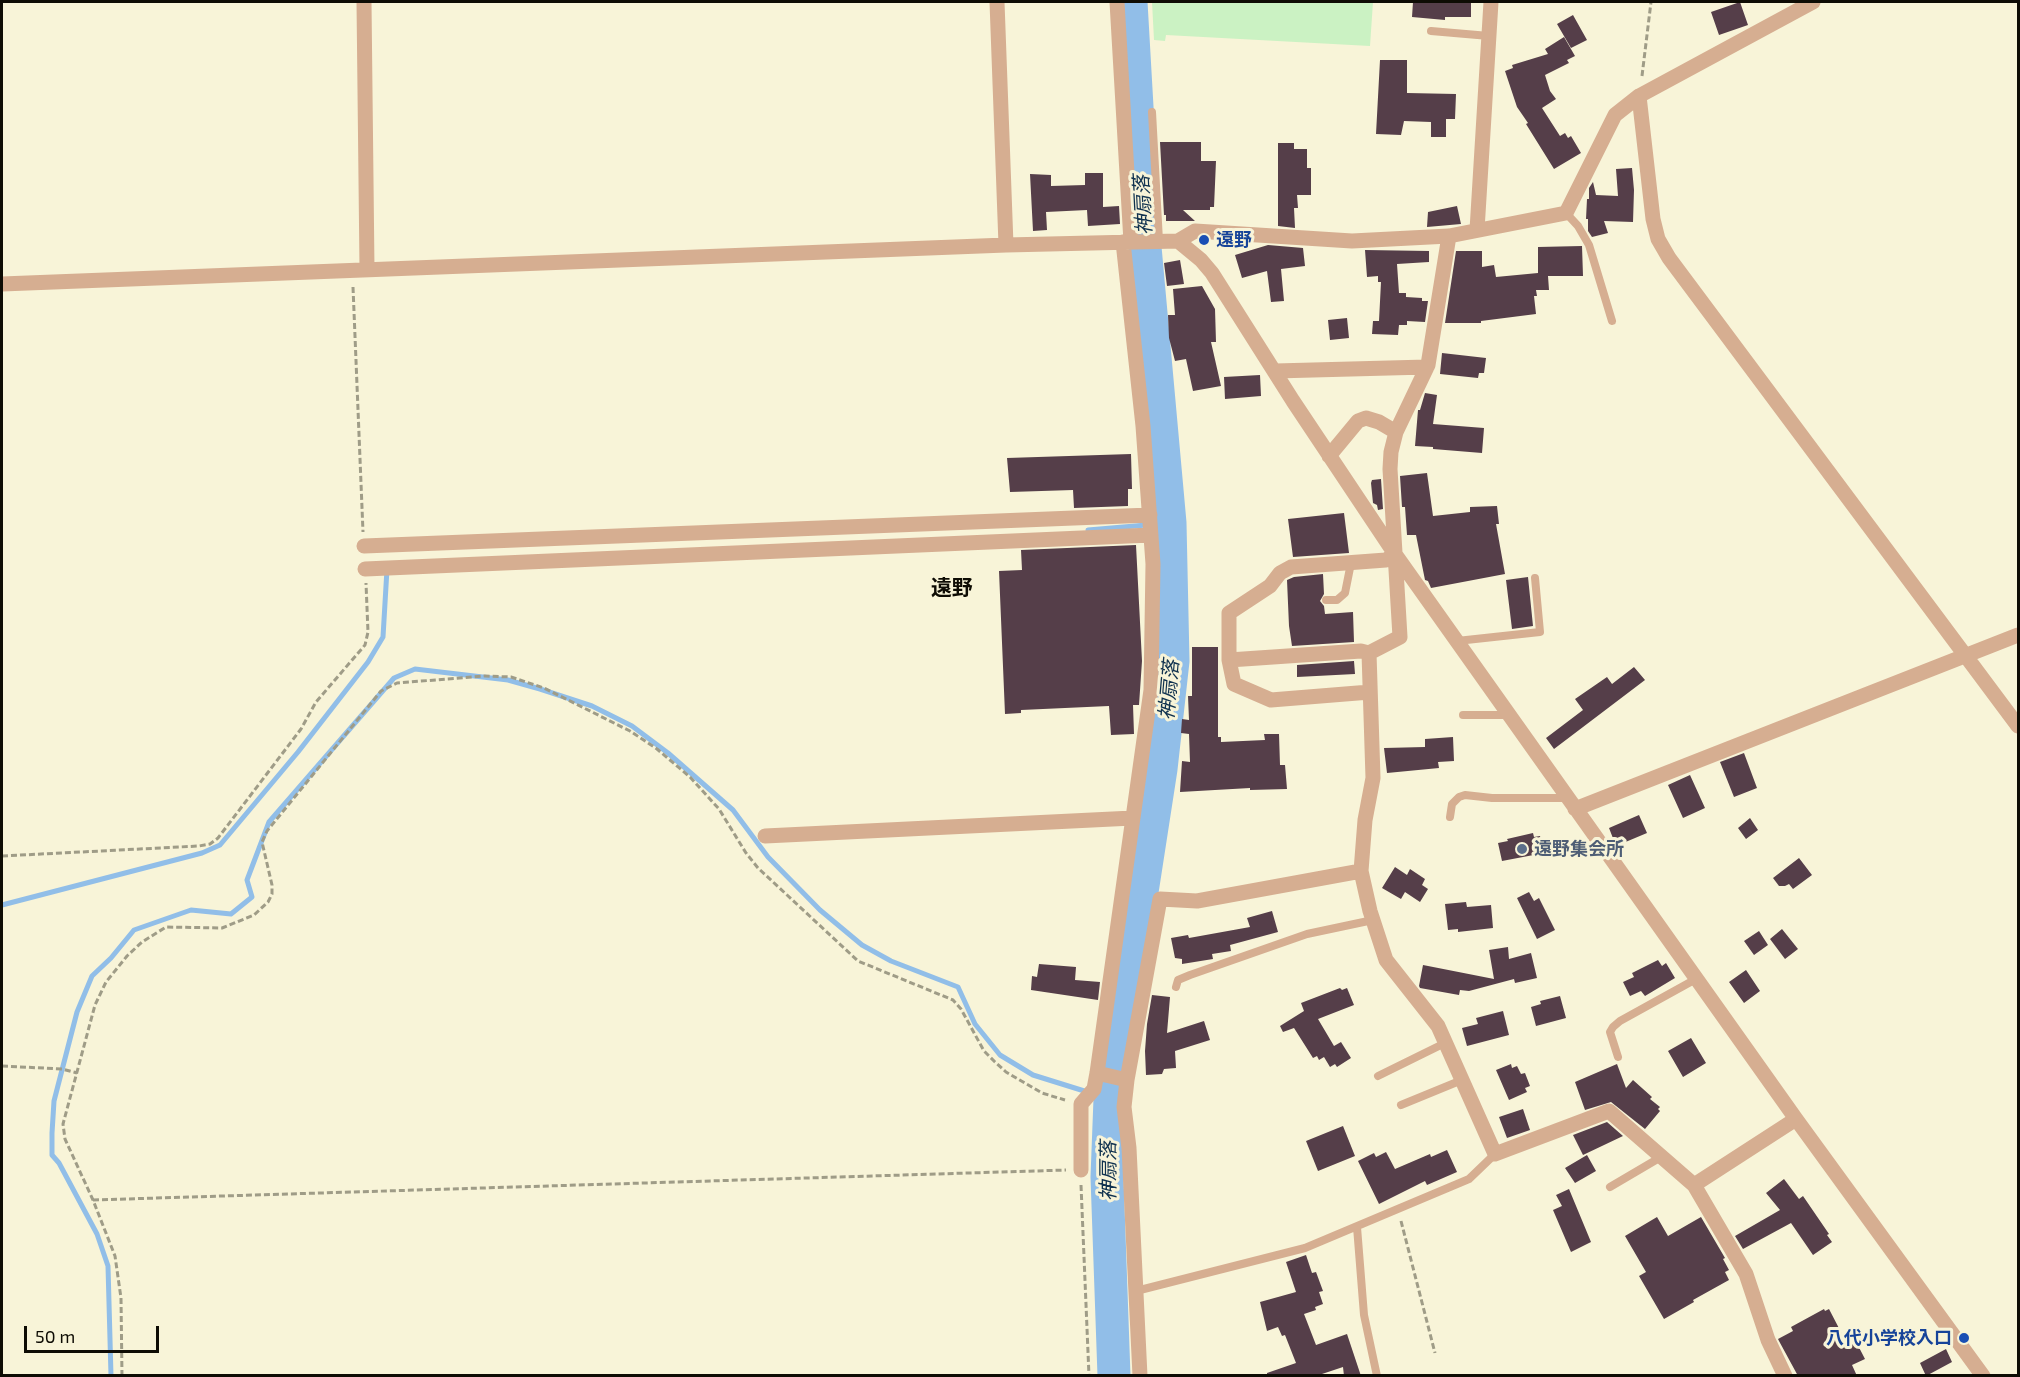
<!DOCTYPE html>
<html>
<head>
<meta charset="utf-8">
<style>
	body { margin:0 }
	#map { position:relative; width:2020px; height:1377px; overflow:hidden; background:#f8f4d8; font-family:"Exo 2",sans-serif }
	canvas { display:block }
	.frame { position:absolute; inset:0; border:3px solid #0e0c04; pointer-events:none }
	.scale { position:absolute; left:24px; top:1326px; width:135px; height:27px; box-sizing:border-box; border:3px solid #0e0c04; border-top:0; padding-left:8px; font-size:18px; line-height:21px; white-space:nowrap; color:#0e0c04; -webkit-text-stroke:4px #f8f4d8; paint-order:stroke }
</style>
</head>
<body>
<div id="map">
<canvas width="2020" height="1377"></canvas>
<div class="frame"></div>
<div class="scale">50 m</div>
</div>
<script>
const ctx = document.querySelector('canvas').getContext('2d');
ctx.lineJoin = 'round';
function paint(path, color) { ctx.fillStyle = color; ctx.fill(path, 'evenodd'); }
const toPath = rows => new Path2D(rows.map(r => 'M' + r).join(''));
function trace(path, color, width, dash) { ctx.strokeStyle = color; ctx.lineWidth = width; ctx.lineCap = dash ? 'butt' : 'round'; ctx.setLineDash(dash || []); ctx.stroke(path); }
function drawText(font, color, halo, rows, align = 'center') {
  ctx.font = font + ' "Exo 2","Noto Sans JP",sans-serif'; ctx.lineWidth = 6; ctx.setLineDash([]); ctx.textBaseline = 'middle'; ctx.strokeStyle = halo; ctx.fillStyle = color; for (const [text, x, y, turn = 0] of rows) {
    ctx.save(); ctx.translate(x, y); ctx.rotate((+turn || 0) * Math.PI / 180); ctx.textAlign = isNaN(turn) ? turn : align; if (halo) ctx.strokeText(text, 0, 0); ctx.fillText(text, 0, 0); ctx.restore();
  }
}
paint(toPath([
	[1152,2,1373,2,1370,46,1166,35,1165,41,1154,40]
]), '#cbf2c3');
trace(toPath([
	[1088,530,1170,523],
	[2,905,202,853,220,845,298,752,368,662,383,637,387,569],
	[111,1376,108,1266,97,1234,59,1163,52,1155,52,1133,54,1101,77,1012,92,976,111,958,134,930,191,910,231,914,252,897,247,880,269,822,394,678,415,669,508,680,540,689,592,706,632,726,668,753,733,810,768,857,820,910,862,945,891,961,958,987,975,1024,1000,1055,1033,1075,1110,1099]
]), '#91bee8', 5);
trace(toPath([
	[1114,1376,1107,1177,1110,1099,1161,769,1173,661,1170,523,1145,247,1131,2]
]), '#91bee8', 33);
paint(toPath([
	[1413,2,1471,2,1471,17,1445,17,1445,20,1412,17],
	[1740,2,1748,25,1719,35,1711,12],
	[1573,15,1587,40,1571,48,1557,24],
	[1564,37,1575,56,1567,60,1569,63,1545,75,1550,91,1556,99,1542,108,1560,136,1565,133,1568,138,1571,136,1581,153,1554,169,1526,124,1528,123,1517,107,1505,71,1513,68,1512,65,1548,54,1545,49],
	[1380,60,1407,60,1407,93,1456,94,1455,119,1446,119,1446,137,1431,137,1431,122,1404,121,1401,135,1376,134],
	[1160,142,1201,142,1201,161,1216,161,1214,207,1210,207,1210,210,1183,210,1195,221,1166,221,1166,215,1164,215],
	[1278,143,1294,143,1294,149,1307,149,1307,168,1311,168,1311,195,1297,195,1298,208,1294,208,1295,228,1278,226],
	[1632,168,1634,190,1633,222,1604,221,1608,233,1592,237,1588,231,1588,219,1586,219,1587,199,1589,199,1589,188,1593,182,1596,195,1618,196,1616,169],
	[1085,173,1103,173,1103,207,1119,206,1120,224,1088,226,1087,210,1046,212,1047,230,1033,231,1030,174,1051,175,1051,186,1085,185],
	[1457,206,1461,224,1427,227,1428,212],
	[1268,245,1303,248,1305,266,1281,269,1284,301,1271,302,1267,271,1242,278,1235,255],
	[1582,246,1583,276,1548,276,1549,290,1536,290,1537,296,1534,296,1536,314,1481,321,1481,323,1445,323,1456,251,1482,251,1482,267,1494,265,1496,277,1538,273,1538,247],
	[1365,250,1429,251,1429,262,1397,264,1399,293,1406,293,1406,297,1422,298,1422,301,1428,301,1425,322,1407,321,1407,325,1399,325,1398,335,1372,334,1373,321,1379,321,1381,282,1378,282,1378,276,1367,277],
	[1180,260,1184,284,1167,286,1164,263],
	[1202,286,1215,309,1216,342,1211,342,1221,386,1193,391,1186,359,1175,361,1169,338,1168,315,1175,315,1173,289],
	[1347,318,1349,338,1330,340,1328,320],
	[1442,353,1486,358,1484,373,1479,373,1478,378,1440,374],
	[1260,375,1261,396,1225,399,1224,377],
	[1425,393,1437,395,1433,424,1484,428,1482,453,1433,449,1433,447,1415,446,1418,410,1420,410],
	[1131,454,1132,489,1128,489,1128,506,1074,508,1073,490,1010,492,1007,458],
	[1427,473,1433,516,1470,512,1470,507,1497,506,1499,524,1496,524,1505,574,1431,588,1428,581,1425,580,1416,535,1407,535,1405,507,1402,507,1400,476],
	[1381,479,1383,509,1378,510,1377,505,1373,503,1371,483,1372,480],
	[1344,513,1349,553,1293,557,1288,519],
	[1136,545,1142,661,1139,705,1133,705,1134,734,1111,735,1109,706,1021,710,1021,713,1005,714,999,571,1022,570,1021,550],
	[1323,574,1324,594,1320,601,1324,606,1325,614,1353,612,1354,642,1292,646,1289,626,1287,580,1294,577],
	[1528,577,1533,626,1512,629,1506,580],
	[1192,647,1218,647,1218,737,1221,737,1221,742,1265,740,1264,734,1279,734,1280,765,1285,765,1287,789,1250,790,1250,788,1180,792,1182,761,1190,762,1189,734,1181,733,1182,719,1189,720,1188,696,1192,696],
	[1354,661,1355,674,1297,677,1297,665],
	[1634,667,1645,680,1554,749,1546,738,1583,710,1575,699,1607,677,1612,684],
	[1453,737,1454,761,1438,762,1439,768,1387,773,1384,748,1425,747,1425,739],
	[1744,753,1757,788,1734,797,1720,762],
	[1690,775,1705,808,1683,818,1668,785],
	[1639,815,1647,833,1616,846,1609,828],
	[1750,818,1758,830,1746,839,1738,828],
	[1533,833,1534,837,1540,836,1544,853,1502,861,1498,843,1508,841,1507,839],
	[1799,858,1812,875,1793,889,1789,884,1785,886,1779,886,1773,878],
	[1395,867,1407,875,1410,869,1425,879,1422,885,1428,889,1420,902,1405,892,1401,899,1382,888],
	[1529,892,1534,901,1539,898,1555,930,1537,939,1517,898],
	[1466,902,1467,907,1491,905,1493,928,1458,932,1458,929,1448,930,1445,904],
	[1272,911,1278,932,1230,945,1231,951,1212,954,1213,959,1182,964,1182,959,1175,958,1171,938,1188,935,1189,938,1250,927,1247,918],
	[1782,929,1798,949,1785,959,1770,939],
	[1759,931,1768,945,1754,955,1744,941],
	[1508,947,1509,959,1531,953,1537,978,1515,983,1514,979,1469,991,1460,990,1459,995,1420,988,1419,986,1423,965,1494,979,1489,950],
	[1658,960,1662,966,1666,963,1675,978,1645,996,1641,991,1630,996,1623,982,1634,977,1632,973],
	[1039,964,1076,967,1075,980,1100,982,1098,1000,1031,990,1032,976,1037,977],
	[1746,970,1760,991,1744,1003,1729,982],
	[1340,988,1342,990,1347,988,1354,1005,1318,1019,1334,1046,1341,1042,1351,1058,1337,1067,1335,1064,1330,1067,1324,1057,1319,1060,1317,1056,1313,1058,1294,1028,1283,1032,1280,1026,1304,1011,1301,1003],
	[1152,995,1170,997,1167,1033,1204,1021,1210,1040,1175,1051,1176,1068,1164,1069,1162,1074,1146,1075,1145,1051,1147,1024],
	[1560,996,1566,1018,1536,1026,1531,1007,1541,1004,1540,1001],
	[1503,1011,1509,1035,1467,1046,1462,1028,1478,1024,1476,1018],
	[1691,1038,1706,1063,1683,1077,1668,1051],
	[1511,1064,1512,1068,1517,1066,1521,1074,1525,1073,1530,1086,1525,1088,1527,1092,1509,1100,1496,1070],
	[1617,1064,1626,1088,1633,1080,1652,1097,1650,1099,1660,1107,1658,1109,1660,1111,1645,1129,1611,1102,1585,1110,1575,1082],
	[1523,1109,1530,1130,1507,1138,1499,1117],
	[1607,1122,1623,1136,1583,1155,1573,1135],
	[1343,1126,1355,1156,1318,1171,1306,1141],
	[1447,1150,1457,1172,1427,1185,1425,1181,1379,1204,1358,1161,1374,1153,1376,1157,1386,1152,1395,1169,1430,1154,1431,1157],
	[1587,1155,1596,1171,1575,1183,1565,1168],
	[1784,1179,1799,1199,1803,1196,1829,1234,1827,1235,1832,1242,1813,1255,1791,1223,1743,1249,1735,1236,1780,1210,1766,1193],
	[1569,1189,1591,1242,1571,1252,1553,1210,1562,1206,1556,1195],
	[1657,1217,1668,1236,1701,1217,1725,1258,1723,1259,1729,1270,1725,1272,1729,1280,1693,1300,1694,1302,1664,1319,1639,1276,1646,1272,1625,1236],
	[1306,1255,1312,1273,1316,1272,1323,1291,1319,1292,1323,1304,1315,1307,1316,1310,1304,1314,1316,1345,1347,1334,1361,1376,1344,1376,1343,1367,1316,1376,1267,1376,1267,1373,1296,1363,1285,1335,1282,1336,1278,1327,1267,1331,1260,1302,1296,1292,1286,1262],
	[1824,1309,1825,1311,1829,1309,1843,1336,1851,1332,1865,1359,1852,1365,1857,1376,1798,1376,1779,1341,1778,1339,1793,1331,1791,1327],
	[1946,1349,1952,1362,1926,1376,1920,1363]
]), '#553e49');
trace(toPath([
	[1642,76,1651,2],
	[353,287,363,532],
	[2,856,199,846,210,844,218,838,301,729,316,702,365,645,368,632,366,583],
	[2,1066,62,1069,77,1073],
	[1081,1185,1089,1376],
	[93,1200,1066,1170],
	[1401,1221,1435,1353],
	[122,1376,121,1298,115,1256,93,1200,65,1139,63,1124,95,1005,106,982,127,956,142,942,166,927,222,928,254,915,268,902,272,894,272,885,262,842,267,831,381,691,397,683,485,676,511,677,544,688,630,731,657,749,690,777,719,809,746,853,758,868,858,961,953,1000,961,1009,984,1051,995,1062,1006,1072,1042,1093,1065,1100]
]), '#9f9c87', 3, [6, 3]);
trace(toPath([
	[1431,31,1489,36],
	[1152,112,1159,241],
	[1566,213,1578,226,1589,245,1612,321],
	[1326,600,1337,600,1345,593,1351,563],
	[1457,641,1540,632,1535,578],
	[1463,715,1509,715],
	[1450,817,1452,804,1459,797,1465,795,1492,798,1567,798],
	[1176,987,1178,980,1190,975,1307,934,1373,920],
	[1618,1057,1610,1032,1613,1027,1620,1021,1696,979],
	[1378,1076,1445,1043],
	[1401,1105,1462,1080],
	[1610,1187,1661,1157],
	[1357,1227,1364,1315,1377,1376],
	[1136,1291,1305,1248,1469,1179,1495,1154]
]), '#d6ae91', 8);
trace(toPath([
	[364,2,367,269],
	[997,2,1006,245],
	[1117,2,1131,242],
	[1639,96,1653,219,1658,239,1669,258,2018,726],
	[1477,230,1491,2],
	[1449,236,1428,365,1396,432,1391,452,1390,469,1400,637,1369,653,1373,778,1365,820,1361,871,1370,911,1386,960,1438,1026,1495,1154,1609,1111,1694,1185,1746,1274,1768,1340,1785,1376],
	[1178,241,1195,231,1352,241,1449,236,1566,213,1615,115,1639,96,1813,2],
	[2,284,1006,245,1178,241,1201,260,1212,273,1293,401,1395,554,1796,1119,1983,1376],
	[1275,371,1427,367],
	[1329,456,1358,421,1366,418,1379,422,1396,432],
	[364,546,1150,515],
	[365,569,1151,535],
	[1229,660,1361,651,1369,653],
	[1370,692,1271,700,1234,684,1229,660,1229,613,1270,586,1280,573,1291,567,1386,560,1395,554],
	[1575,809,2018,635],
	[765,836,1133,818],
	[1097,1073,1127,1080],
	[1081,1170,1081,1104,1094,1089,1097,1073,1151,690,1153,564,1143,426,1123,242],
	[1694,1185,1796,1119],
	[1140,1376,1129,1148,1124,1107,1127,1080,1160,899,1197,901,1361,871]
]), '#d6ae91', 15);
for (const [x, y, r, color] of [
	[1204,240,6,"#1a4fb4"],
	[1522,849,6,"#5c6f8a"],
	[1964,1338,6,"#1a4fb4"]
]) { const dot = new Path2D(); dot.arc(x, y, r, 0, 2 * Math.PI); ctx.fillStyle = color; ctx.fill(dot); trace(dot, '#f8f4d8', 2); }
drawText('bold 18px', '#164399', '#f8f4d8', [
	["遠野",1216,240],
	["八代小学校入口",1952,1338,"right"]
], 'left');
drawText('bold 18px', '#4e5e75', '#f8f4d8', [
	["遠野集会所",1534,849]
], 'left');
drawText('italic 20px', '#10324f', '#f8f4d8', [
	["神扇落",1143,205,-93],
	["神扇落",1169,690,-85],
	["神扇落",1108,1171,-90]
]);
drawText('bold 21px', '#0e0c04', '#f8f4d8', [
	["遠野",952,588]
]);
</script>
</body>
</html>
